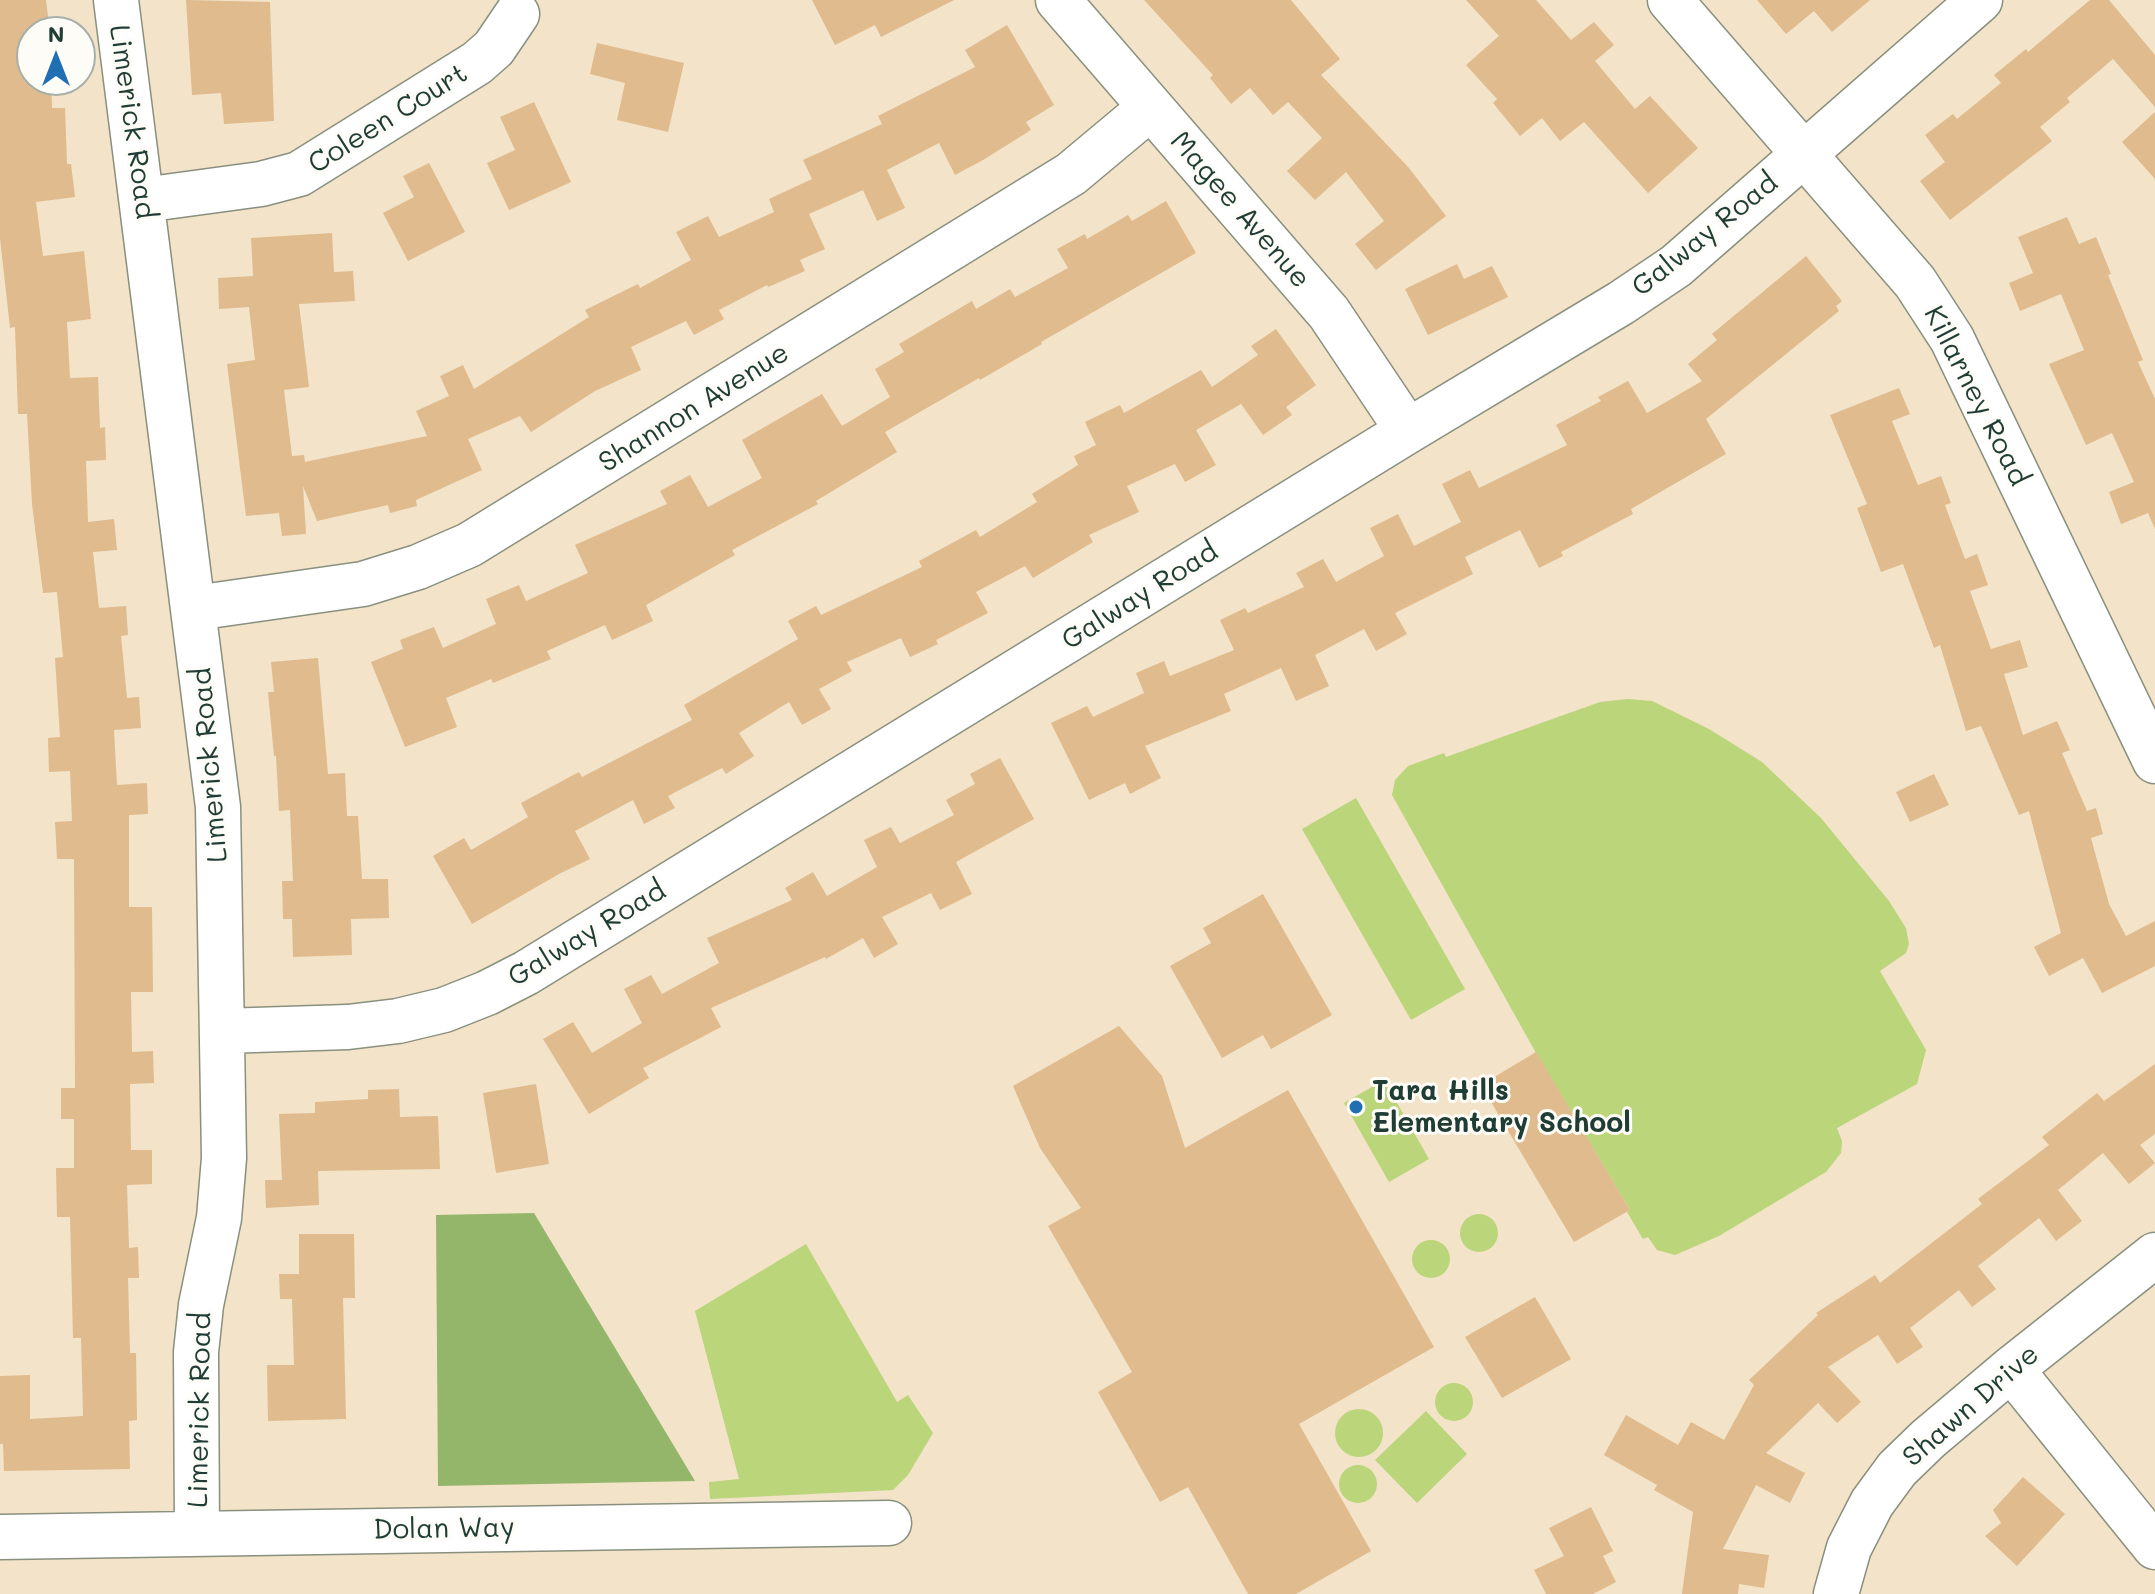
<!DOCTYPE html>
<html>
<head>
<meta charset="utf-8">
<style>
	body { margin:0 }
	#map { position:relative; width:2155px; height:1594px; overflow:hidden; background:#f3e3c9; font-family:Mali,sans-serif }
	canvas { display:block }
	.north { position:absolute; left:16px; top:16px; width:80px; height:80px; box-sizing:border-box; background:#fdfcf7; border:2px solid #a4b0a9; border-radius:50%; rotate:0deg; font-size:22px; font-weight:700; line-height:32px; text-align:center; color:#1f3d34 }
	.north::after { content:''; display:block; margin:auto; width:28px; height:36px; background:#1f6fb2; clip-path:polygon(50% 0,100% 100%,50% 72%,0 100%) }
</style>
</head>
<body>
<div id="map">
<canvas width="2155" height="1594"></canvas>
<div class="north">N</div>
</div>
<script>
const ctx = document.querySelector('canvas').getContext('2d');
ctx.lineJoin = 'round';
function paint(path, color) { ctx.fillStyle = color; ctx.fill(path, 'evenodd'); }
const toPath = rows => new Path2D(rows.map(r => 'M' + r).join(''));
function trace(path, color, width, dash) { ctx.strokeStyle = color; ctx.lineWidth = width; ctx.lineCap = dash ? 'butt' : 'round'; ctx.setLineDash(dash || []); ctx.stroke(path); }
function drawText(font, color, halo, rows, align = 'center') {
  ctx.font = font + ' Mali,sans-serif'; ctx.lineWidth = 6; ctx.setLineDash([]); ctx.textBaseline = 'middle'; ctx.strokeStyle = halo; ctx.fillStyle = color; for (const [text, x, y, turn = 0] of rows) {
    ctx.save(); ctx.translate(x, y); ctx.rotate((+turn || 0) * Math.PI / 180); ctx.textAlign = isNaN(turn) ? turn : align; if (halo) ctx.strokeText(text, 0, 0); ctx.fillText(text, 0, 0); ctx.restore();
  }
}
paint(toPath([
	[1628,699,1652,701,1709,729,1762,762,1821,818,1889,901,1906,928,1909,944,1906,953,1880,971,1926,1050,1917,1084,1837,1128,1842,1141,1841,1153,1826,1172,1719,1236,1675,1255,1657,1250,1648,1237,1643,1239,1627,1212,1630,1210,1536,1053,1392,795,1395,780,1408,766,1444,753,1446,757,1600,702],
	[1356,798,1465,989,1411,1020,1302,829],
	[1384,1080,1429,1159,1389,1182,1344,1103],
	'1460 1233a19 19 0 1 1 38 0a19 19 0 1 1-38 0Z',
	'1412 1259a19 19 0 1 1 38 0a19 19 0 1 1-38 0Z',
	[806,1244,897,1402,908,1395,933,1433,908,1475,893,1490,710,1499,709,1482,739,1479,695,1311],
	'1435 1402a19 19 0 1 1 38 0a19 19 0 1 1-38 0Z',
	'1335 1433a24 24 0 1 1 48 0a24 24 0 1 1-48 0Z',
	[1426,1411,1467,1454,1417,1503,1375,1460],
	'1339 1484a19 19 0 1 1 38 0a19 19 0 1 1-38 0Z'
]), '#bbd57b');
paint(toPath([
	[534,1213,695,1481,438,1486,436,1215]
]), '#94b66b');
paint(toPath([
	[0,0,46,0,50,32,32,32,32,80,51,80,52,108,65,108,67,164,71,164,75,197,36,202,43,256,84,251,91,319,67,322,70,378,98,377,100,428,105,427,106,460,86,461,88,522,114,519,117,550,93,552,99,608,126,606,128,635,121,636,127,698,139,697,141,728,114,730,117,785,147,783,148,814,129,815,129,907,152,907,153,992,131,992,132,1052,153,1051,154,1083,130,1084,131,1150,152,1150,152,1184,127,1185,129,1248,138,1247,139,1278,128,1278,130,1353,136,1353,137,1420,129,1421,130,1469,4,1471,3,1444,0,1444,0,1376,30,1375,30,1419,83,1416,81,1338,73,1338,70,1217,57,1217,56,1168,74,1168,74,1119,61,1119,61,1088,75,1088,74,859,57,859,55,822,72,821,70,771,49,772,48,738,60,737,55,658,63,657,57,592,43,593,32,504,27,414,18,414,15,327,10,328,0,238],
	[186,0,270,2,274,121,224,124,221,93,192,95],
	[812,0,954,0,881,37,875,25,835,45],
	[1144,0,1291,0,1340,59,1321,75,1409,168,1446,216,1376,270,1355,244,1384,221,1346,172,1315,200,1287,171,1322,138,1288,102,1273,115,1250,88,1231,104,1210,78,1213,75],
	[1466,0,1536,0,1571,40,1594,22,1614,45,1595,61,1635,109,1650,96,1698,148,1648,193,1584,122,1560,141,1542,118,1520,136,1493,103,1497,99,1466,65,1499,36],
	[1757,0,1870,0,1832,32,1814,11,1786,34],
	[2090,0,2109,0,2155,55,2155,107,2113,59,2067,98,2070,102,2040,127,2052,141,1950,220,1920,181,1945,162,1925,135,1953,114,1957,119,2001,83,1994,75,2026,49,2028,52],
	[1007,25,1054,105,1026,122,1031,130,983,160,955,175,939,143,887,170,905,208,877,221,863,190,809,214,825,249,800,260,805,271,768,287,767,285,719,310,724,319,694,335,686,321,631,347,641,370,595,391,531,432,520,416,468,439,482,470,416,500,417,506,390,513,388,505,317,521,303,486,306,534,282,536,279,513,246,516,227,364,255,360,249,307,219,309,218,278,253,276,251,238,332,233,334,272,353,271,355,301,299,304,309,387,284,390,292,456,304,455,305,462,427,436,416,411,449,396,440,376,463,365,474,389,589,317,585,310,638,284,640,288,691,260,676,232,708,216,719,237,774,212,769,199,812,179,803,160,882,124,878,116,975,67,965,50],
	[597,43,684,63,668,132,617,120,625,83,590,74],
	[534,102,571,182,509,210,487,163,515,150,500,117],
	[2155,112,2155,179,2122,142],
	[429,163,465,232,408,261,383,213,414,197,403,176],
	[1166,201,1196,253,1041,342,1042,344,980,380,979,378,885,432,897,452,816,501,818,504,732,550,735,555,646,605,653,621,612,640,605,625,547,651,551,659,493,683,491,679,446,698,457,727,405,747,371,662,403,649,400,640,434,627,443,648,496,624,486,599,519,585,526,601,588,573,575,545,667,504,660,491,690,475,708,507,762,478,742,440,822,394,842,426,890,397,875,369,904,352,899,344,972,301,976,309,1010,289,1015,297,1068,268,1057,249,1085,234,1087,239,1128,215,1132,221],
	[2067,217,2079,244,2096,237,2111,274,2108,275,2143,360,2138,362,2155,399,2155,529,2148,513,2121,524,2109,492,2134,482,2112,433,2086,445,2049,364,2084,350,2061,294,2020,311,2009,283,2033,273,2018,237],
	[1806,256,1842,301,1836,306,1839,311,1706,419,1726,454,1631,509,1633,514,1561,552,1563,556,1539,568,1520,530,1465,557,1473,574,1395,613,1407,634,1376,651,1364,629,1315,655,1329,686,1296,701,1281,668,1224,694,1231,711,1145,746,1161,778,1130,794,1125,783,1089,800,1051,723,1087,706,1093,717,1144,693,1136,673,1164,661,1170,676,1234,650,1220,620,1245,608,1248,613,1304,587,1296,573,1323,559,1336,582,1384,556,1370,528,1398,514,1414,546,1461,522,1442,484,1470,470,1479,488,1567,445,1556,425,1601,401,1598,397,1628,381,1647,413,1702,381,1688,364,1717,340,1712,334],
	[1457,264,1464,279,1492,266,1508,297,1428,335,1405,289],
	[1276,329,1316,385,1286,407,1292,415,1263,435,1241,404,1196,430,1216,465,1185,482,1175,464,1127,486,1139,512,1089,535,1093,542,1033,578,1025,566,976,592,988,613,936,640,938,644,910,657,901,638,847,662,852,671,819,689,831,709,802,725,789,702,739,733,754,756,726,774,722,768,668,796,675,808,644,824,633,800,575,831,590,859,559,874,472,924,433,856,464,838,471,850,528,817,521,803,579,772,582,777,692,720,684,705,798,639,788,621,816,606,821,615,922,567,919,561,976,530,980,537,1037,502,1032,494,1078,465,1074,456,1096,445,1085,422,1120,405,1124,413,1201,370,1212,387,1258,355,1251,346],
	[1899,388,1910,414,1892,421,1918,485,1941,476,1951,503,1945,505,1965,559,1977,554,1988,585,1970,591,1991,649,2020,640,2028,667,2004,674,2023,735,2057,721,2070,750,2062,753,2087,811,2096,808,2103,834,2091,838,2109,904,2126,936,2155,921,2155,966,2102,993,2083,958,2049,976,2034,947,2061,933,2029,811,2019,815,1981,726,1966,731,1940,645,1934,648,1903,564,1881,572,1857,508,1867,504,1830,415],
	[318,658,328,774,345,773,347,816,358,816,362,879,388,879,389,918,351,919,352,955,293,957,292,919,283,919,282,881,293,881,290,810,279,811,276,756,274,756,268,692,274,692,271,662],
	[1000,758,1034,819,956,862,972,894,940,910,931,893,882,917,898,944,874,958,863,938,826,959,825,957,711,1008,721,1027,643,1068,649,1078,589,1114,543,1039,573,1022,592,1053,642,1023,624,989,651,975,662,994,719,963,707,938,792,900,785,888,813,872,827,896,877,867,864,840,891,827,900,843,954,815,946,800,975,784,970,774],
	[1934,774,1949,805,1910,822,1896,792],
	[1263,894,1332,1015,1271,1049,1263,1035,1222,1058,1170,966,1211,943,1203,928],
	[1119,1026,1162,1076,1185,1148,1288,1090,1434,1347,1299,1424,1371,1551,1296,1594,1248,1594,1188,1487,1160,1502,1098,1392,1132,1372,1048,1226,1081,1208,1040,1148,1013,1086],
	[1536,1052,1630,1210,1574,1242,1481,1085],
	[2155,1064,2155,1134,2140,1145,2155,1163,2129,1184,2103,1153,2058,1190,2082,1221,2056,1241,2039,1218,1978,1266,1996,1289,1972,1307,1959,1290,1910,1328,1923,1347,1897,1364,1878,1335,1828,1367,1861,1402,1837,1423,1818,1403,1766,1453,1805,1473,1790,1503,1756,1485,1723,1549,1769,1555,1764,1588,1739,1584,1738,1594,1682,1594,1693,1512,1654,1490,1657,1485,1604,1455,1626,1415,1678,1445,1691,1422,1724,1440,1754,1385,1749,1380,1818,1315,1816,1313,1875,1275,1880,1283,1982,1204,1978,1199,2049,1145,2042,1137,2097,1093,2104,1101],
	[536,1084,549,1164,496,1173,483,1093],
	[399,1089,400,1117,438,1116,440,1169,318,1171,319,1205,266,1208,265,1180,282,1180,279,1114,315,1113,315,1102,368,1099,368,1090],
	[299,1234,354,1234,355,1298,343,1298,346,1419,268,1421,267,1365,294,1365,292,1299,280,1299,279,1274,299,1274],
	[1535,1297,1571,1359,1502,1398,1465,1337],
	[2023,1477,2065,1514,2017,1566,1985,1536,2001,1523,1993,1510],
	[1591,1507,1613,1551,1603,1556,1616,1582,1593,1594,1546,1594,1534,1570,1564,1556,1549,1528]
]), '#dfbb8d');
const minor = toPath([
	[116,0,218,807,224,1158,219,1218,201,1305,196,1352,197,1532],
	[1058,0,1329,313,1408,431],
	[1670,0,1915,282,1952,339,2155,761],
	[143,200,261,184,299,174,477,63,494,48,517,14],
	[195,608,363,584,418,567,469,545,1071,174,1150,108],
	[223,1031,348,1027,398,1021,444,1010,487,993,526,973,1408,431,1621,303,1676,266,1980,0],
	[2011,1369,2155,1547],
	[0,1537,889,1523],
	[1836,1594,1849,1548,1872,1503,1897,1469,1928,1439,2011,1369,2155,1255]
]);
trace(minor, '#89907e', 47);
trace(minor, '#fff', 44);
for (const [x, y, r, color] of [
	[1356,1107,8,"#1f6fb2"]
]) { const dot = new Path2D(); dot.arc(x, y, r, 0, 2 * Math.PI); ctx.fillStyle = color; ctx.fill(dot); trace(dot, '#fdfcf7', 3); }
drawText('28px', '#1f3d34', '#fdfcf7', [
	["Coleen Court",388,119,-32],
	["Limerick Road",132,122,82],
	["Magee Avenue",1240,210,49],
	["Galway Road",1705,235,-39],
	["Killarney Road",1976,396,63],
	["Shannon Avenue",694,408,-32],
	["Galway Road",1140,596,-32],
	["Limerick Road",210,765,-95],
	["Galway Road",587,934,-31],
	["Shawn Drive",1971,1406,-41],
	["Limerick Road",200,1410,-89],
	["Dolan Way",444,1529,-1]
]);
drawText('bold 28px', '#1f3d34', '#fdfcf7', [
	["Tara Hills",1372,1091],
	["Elementary School",1372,1123]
], 'left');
</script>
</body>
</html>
